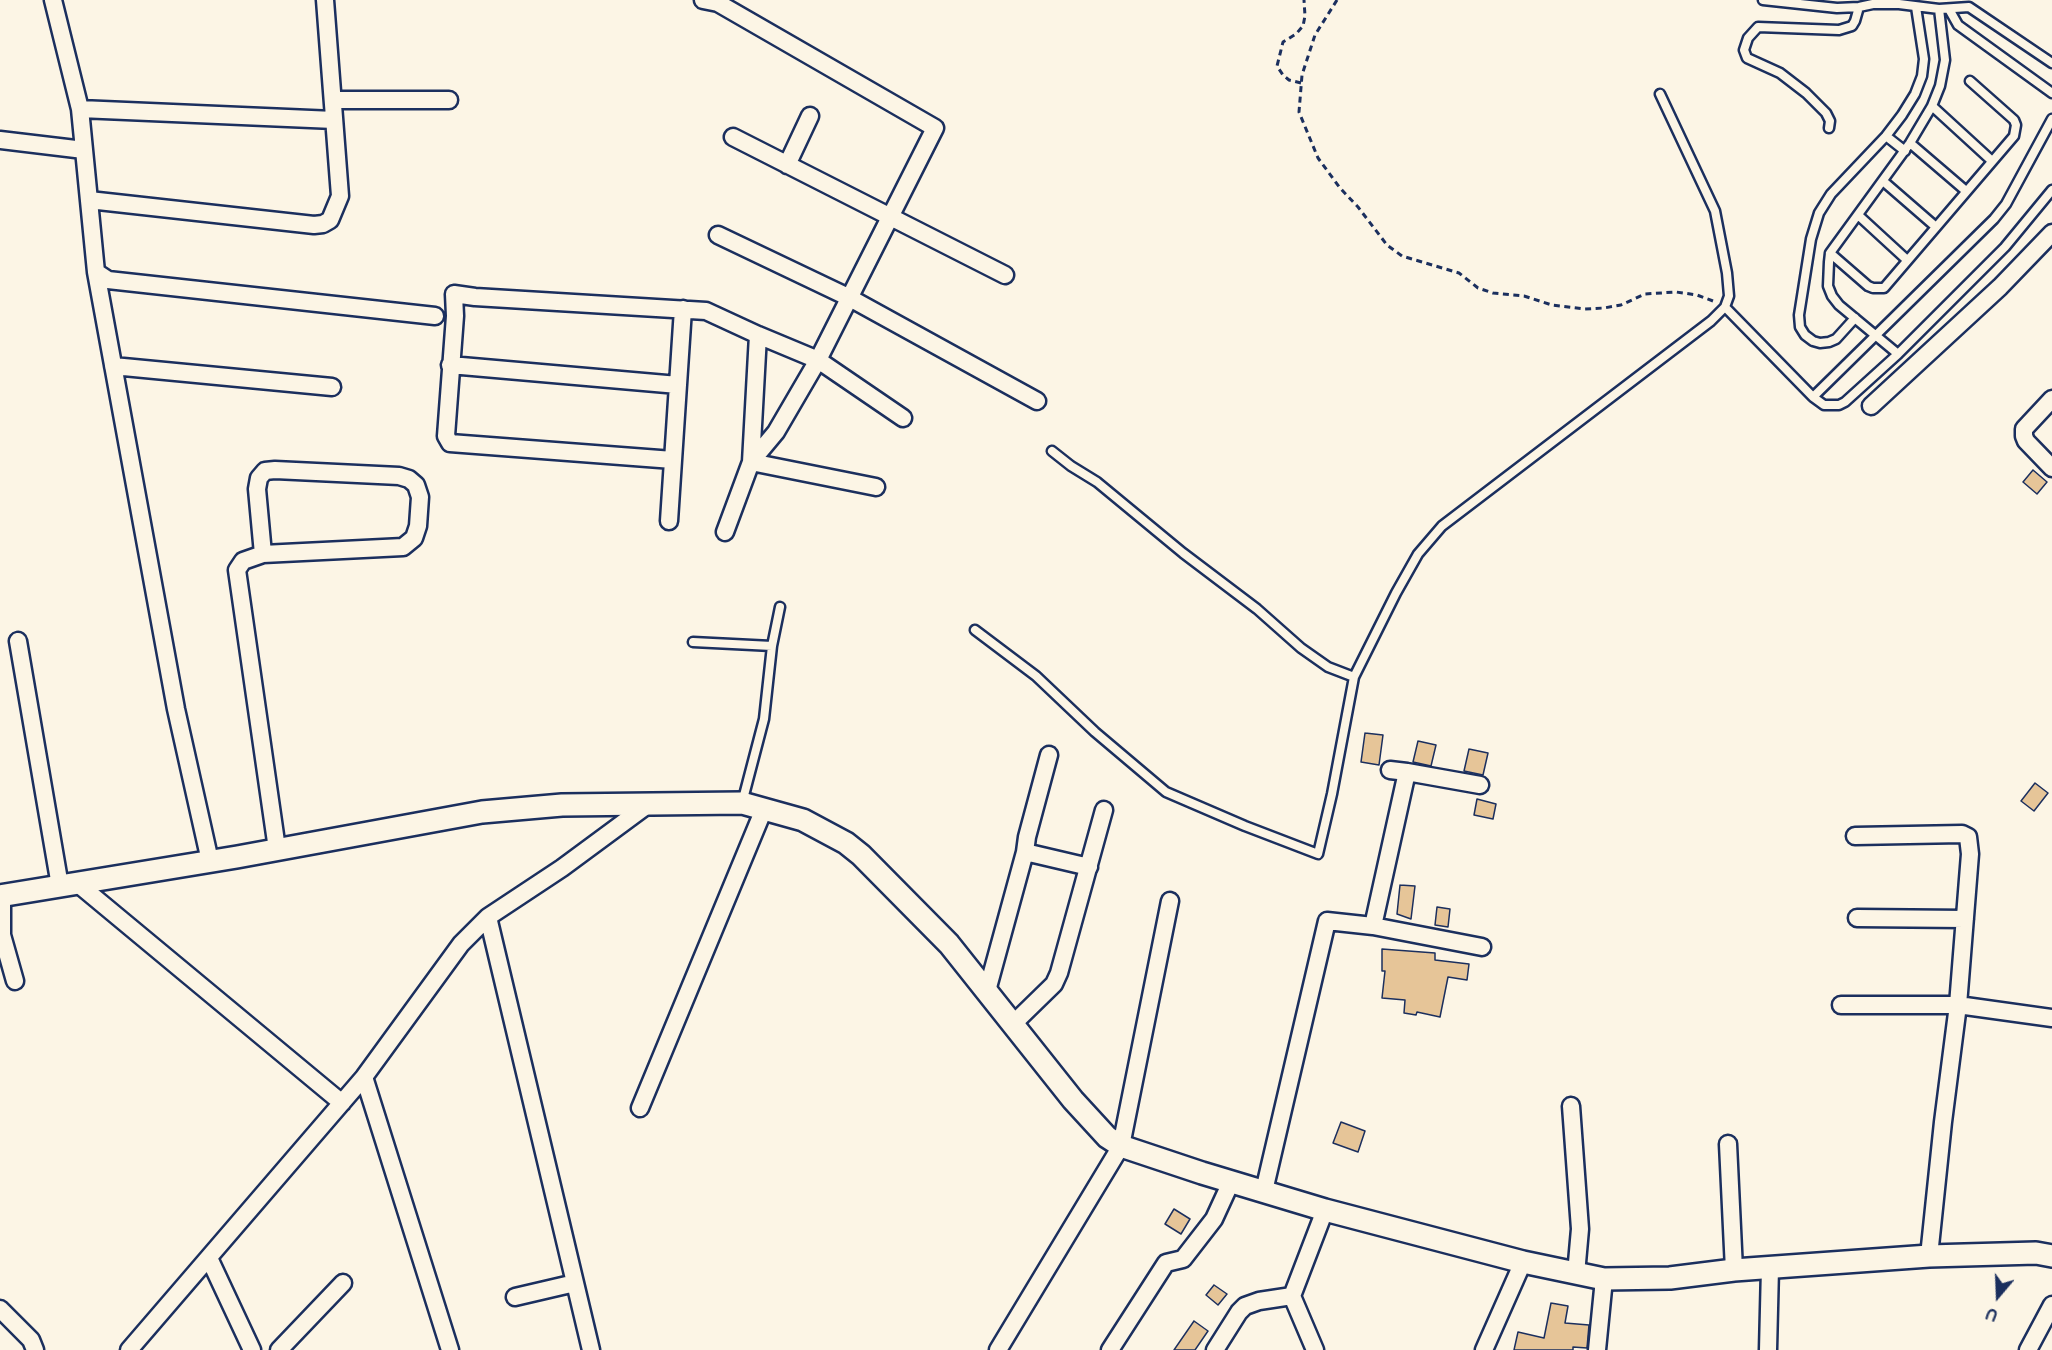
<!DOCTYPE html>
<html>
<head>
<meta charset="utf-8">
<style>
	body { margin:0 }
	#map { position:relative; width:2052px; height:1350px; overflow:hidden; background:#fcf5e5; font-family:"Balsamiq Sans",sans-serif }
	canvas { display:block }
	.north { position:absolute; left:1968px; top:1266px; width:60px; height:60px; -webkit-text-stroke:4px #fcf5e5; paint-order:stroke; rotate:199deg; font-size:16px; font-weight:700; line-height:24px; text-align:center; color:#1b2f5e }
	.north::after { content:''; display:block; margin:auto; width:21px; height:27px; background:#1b2f5e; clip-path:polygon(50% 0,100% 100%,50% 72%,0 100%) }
</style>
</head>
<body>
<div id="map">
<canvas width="2052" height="1350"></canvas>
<div class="north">U</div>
</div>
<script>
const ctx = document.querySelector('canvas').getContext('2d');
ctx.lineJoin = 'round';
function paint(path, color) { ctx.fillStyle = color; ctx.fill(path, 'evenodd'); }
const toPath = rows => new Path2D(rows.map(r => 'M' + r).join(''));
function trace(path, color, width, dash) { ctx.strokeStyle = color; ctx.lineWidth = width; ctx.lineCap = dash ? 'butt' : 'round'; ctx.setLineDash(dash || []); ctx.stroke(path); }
const building = toPath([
	[2033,470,2047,482,2037,494,2023,482,2033,470],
	[1365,733,1383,735,1379,765,1361,762,1365,733],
	[1418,741,1436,745,1431,766,1413,762,1418,741],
	[1469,749,1488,753,1483,775,1464,771,1469,749],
	[2035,783,2048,793,2034,811,2021,801,2035,783],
	[1477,799,1496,804,1493,819,1474,815,1477,799],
	[1400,885,1415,886,1411,919,1397,914,1400,885],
	[1437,907,1450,909,1448,927,1435,925,1437,907],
	[1382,949,1435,953,1435,960,1469,964,1467,980,1448,977,1440,1017,1417,1012,1416,1015,1404,1013,1405,1000,1382,998,1385,971,1382,971,1382,949],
	[1341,1122,1365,1131,1358,1152,1333,1143,1341,1122],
	[1174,1209,1190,1219,1181,1234,1165,1224,1174,1209],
	[1214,1285,1227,1294,1218,1305,1206,1295,1214,1285],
	[1551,1303,1568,1306,1565,1323,1589,1325,1587,1348,1573,1347,1573,1350,1514,1350,1518,1332,1544,1338,1551,1303],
	[1194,1321,1208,1331,1195,1350,1174,1350,1194,1321]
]);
paint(building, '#e6c598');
trace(building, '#1b2f5e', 1.5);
const service = toPath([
	[1763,0,1837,8,1859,7,1873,4,1899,4,1939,9,1969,7,2052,63],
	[1949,9,1958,25,2052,93],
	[1932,106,1992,161],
	[1829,128,1830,121,1826,113,1806,93,1780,73,1747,58,1744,50,1748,38,1758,27,1839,30,1852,26,1855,21,1859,7],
	[1886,136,1905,151],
	[1910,143,1966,191],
	[1883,181,1936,227],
	[1858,215,1907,260],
	[1830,253,1868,286,1873,288,1884,288,2014,136,2016,125,2014,120,1970,81],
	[1725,307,1813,397,1824,405,1839,405,1845,402,1898,354,2005,247,2052,190],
	[1855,318,1836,339,1829,342,1820,343,1813,341,1805,335,1800,327,1799,315,1811,239,1819,213,1831,194,1886,136,1902,115,1915,94,1922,76,1924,59,1916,7],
	[1898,354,1839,305,1832,296,1828,286,1829,262,1830,253,1910,143,1932,106,1940,86,1945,60,1939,9],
	[1813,397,1994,219,2006,204,2052,119],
	[1052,451,1071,466,1097,482,1183,553,1257,609,1301,648,1328,667,1354,677],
	[975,630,1036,676,1095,732,1166,792,1245,826,1318,854,1332,794,1354,677,1396,593,1418,554,1442,526,1711,321,1725,307,1729,296,1727,273,1715,211,1660,94],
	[693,642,772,646],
	[742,803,764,719,772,646,780,607]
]);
const minor = toPath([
	[53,0,80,109,96,272,176,709,210,861],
	[703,0,718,3,935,128,818,360,776,432,751,462,725,532],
	[333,100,449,100],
	[80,109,334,120],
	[733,137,1005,275],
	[0,140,84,150],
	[787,165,810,116],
	[89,200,314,225,323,224,330,220,340,196,325,0],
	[718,235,848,297,1037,401],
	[96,272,108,280,435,316],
	[758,335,751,462,876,487],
	[450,365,678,385],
	[113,366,332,387],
	[2052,399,2024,429,2024,436,2026,441,2052,468],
	[1871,406,2000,287,2052,233],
	[673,460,450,443,446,436,455,316,454,294,475,297,706,311,758,335,818,360,903,418],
	[669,521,683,309],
	[263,554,257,489,259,478,265,471,275,470,399,476,409,479,416,485,420,497,418,526,414,538,403,547,263,554,243,561,237,570,277,849],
	[18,641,60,886],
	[1049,755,1027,837,1025,852,1089,867],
	[1390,770,1407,772],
	[1855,836,1962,834,1968,837,1970,854,1958,1005,2052,1018],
	[77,883,342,1103],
	[2,896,2,935,15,981],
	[488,917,591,1350],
	[1857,918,1965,919],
	[1373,926,1407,772,1480,785],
	[987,991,1025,852],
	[1841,1005,1958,1005,1943,1122,1929,1256],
	[1013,1024,1054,984,1059,973,1104,810],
	[364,1077,450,1350],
	[1571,1106,1580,1229,1576,1274],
	[640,1108,764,809],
	[1728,1144,1734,1270],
	[1264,1191,1327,921,1373,926,1482,947],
	[209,1258,252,1350],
	[515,1297,575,1283],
	[0,1309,31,1340,35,1350],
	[129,1350,364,1077,461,944,488,917,562,868,646,806],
	[279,1350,343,1283],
	[998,1350,1121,1146,1170,901],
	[1110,1350,1166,1263,1183,1259,1214,1219,1231,1182],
	[1215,1350,1239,1312,1245,1306,1259,1301,1292,1296],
	[1315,1350,1292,1296,1325,1210],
	[1484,1350,1523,1262],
	[1597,1350,1604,1279],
	[1768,1350,1770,1268],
	[2028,1350,2052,1305]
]);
const tertiary = toPath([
	[0,896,237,857,482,812,562,805,742,803,803,820,846,843,861,855,949,944,1073,1100,1107,1137,1121,1146,1202,1173,1325,1210,1523,1262,1604,1279,1670,1278,1734,1270,1929,1256,2036,1253,2052,1256]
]);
trace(service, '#1b2f5e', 13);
trace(minor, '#1b2f5e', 21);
trace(tertiary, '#1b2f5e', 26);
trace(toPath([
	[1337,0,1315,35,1302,75,1299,112,1318,158,1340,188,1358,207,1387,245,1402,256,1459,273,1478,288,1493,293,1524,296,1552,305,1585,309,1604,308,1621,305,1645,294,1676,292,1697,295,1713,301],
	[1301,83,1289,80,1283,75,1277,66,1283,42,1296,34,1303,26,1305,16,1304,0]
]), '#1b2f5e', 3, [6, 4.5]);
trace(service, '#fcf5e5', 8);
trace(minor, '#fcf5e5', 16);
trace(tertiary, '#fcf5e5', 21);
</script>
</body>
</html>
